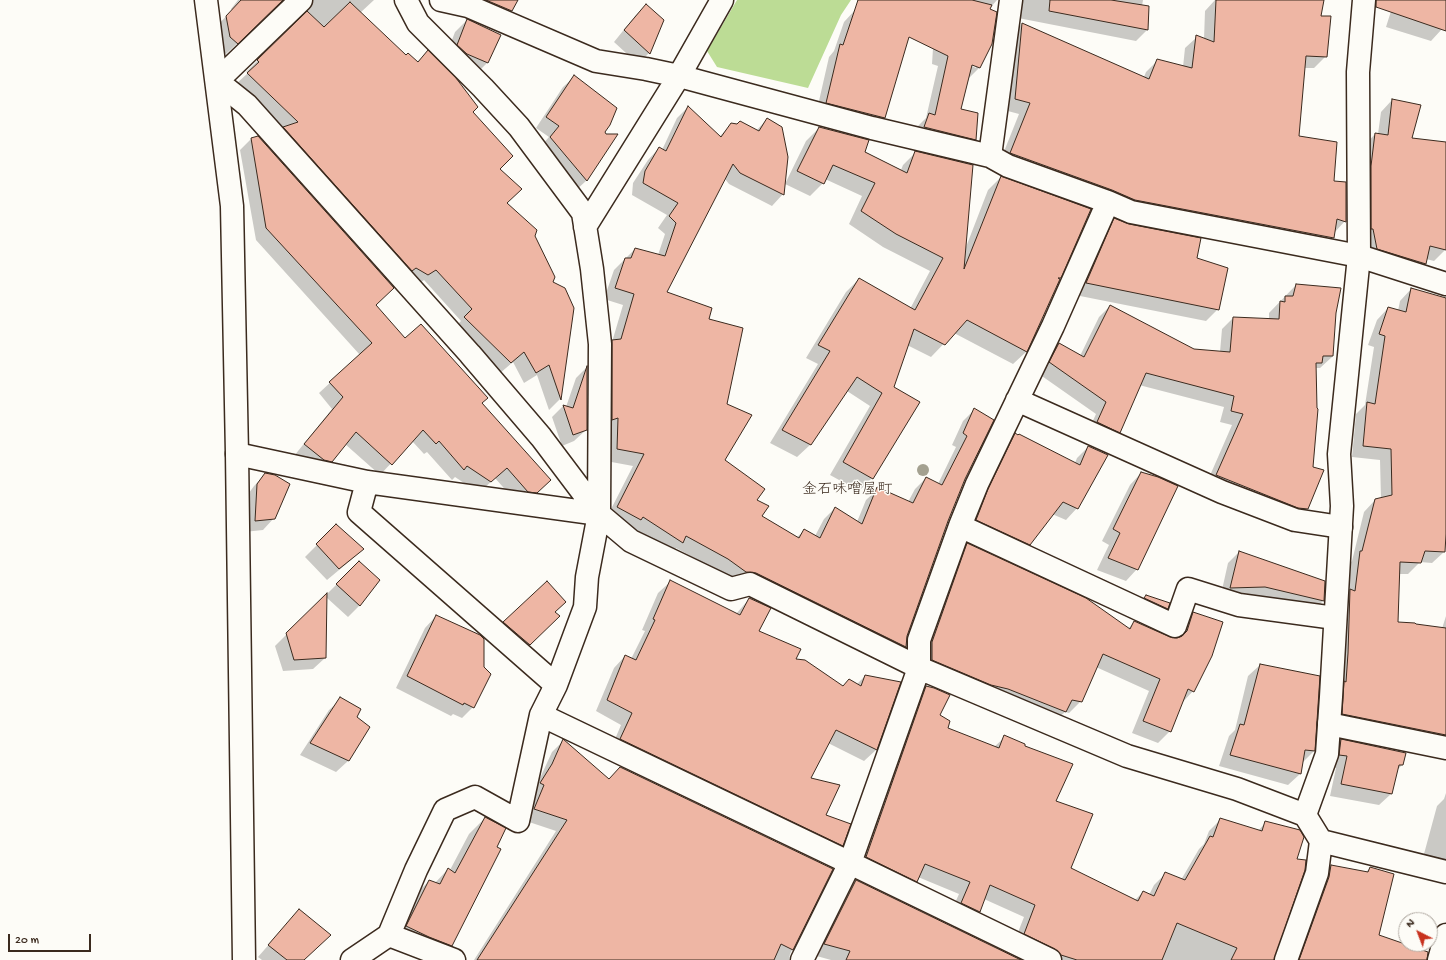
<!DOCTYPE html>
<html>
<head>
<meta charset="utf-8">
<style>
	body { margin:0 }
	#map { position:relative; width:1446px; height:960px; overflow:hidden; background:#fdfcf7; font-family:"Gochi Hand",sans-serif }
	canvas { display:block }
	.north { position:absolute; left:1398px; top:912px; width:40px; height:40px; box-sizing:border-box; background:#fdfcf7; border:1px solid #afa8a0; border-radius:50%; rotate:318deg; font-size:11px; font-weight:700; line-height:16px; text-align:center; color:#3b2a1e }
	.north::after { content:''; display:block; margin:auto; width:14px; height:18px; background:#c8321e; clip-path:polygon(50% 0,100% 100%,50% 72%,0 100%) }
	.scale { position:absolute; left:8px; top:934px; width:83px; height:18px; box-sizing:border-box; border:2px solid #3b2a1e; border-top:0; padding-left:5px; font-size:12px; line-height:14px; white-space:nowrap; color:#3b2a1e; -webkit-text-stroke:3px #fdfcf7; paint-order:stroke }
</style>
</head>
<body>
<div id="map">
<canvas width="1446" height="960"></canvas>
<div class="north">N</div>
<div class="scale">20 m</div>
</div>
<script>
const ctx = document.querySelector('canvas').getContext('2d');
ctx.lineJoin = 'round';
function paint(path, color) { ctx.fillStyle = color; ctx.fill(path, 'evenodd'); }
const toPath = rows => new Path2D(rows.map(r => 'M' + r).join(''));
function trace(path, color, width, dash) { ctx.strokeStyle = color; ctx.lineWidth = width; ctx.lineCap = dash ? 'butt' : 'round'; ctx.setLineDash(dash || []); ctx.stroke(path); }
function drawText(font, color, halo, rows, align = 'center') {
  ctx.font = font + ' "Gochi Hand","Klee One",sans-serif'; ctx.lineWidth = 3; ctx.setLineDash([]); ctx.textBaseline = 'middle'; ctx.strokeStyle = halo; ctx.fillStyle = color; for (const [text, x, y, turn = 0] of rows) {
    ctx.save(); ctx.translate(x, y); ctx.rotate((+turn || 0) * Math.PI / 180); ctx.textAlign = isNaN(turn) ? turn : align; if (halo) ctx.strokeText(text, 0, 0); ctx.fillText(text, 0, 0); ctx.restore();
  }
}
paint(toPath([
	[737,0,851,0,841,15,808,88,717,67,707,51]
]), '#bcdc95');
paint(toPath([
	[238,0,283,0,226,54,219,48,215,28,232,10,231,9],
	[295,0,374,0,360,13,406,56,417,62,428,52,471,112,498,169,506,203,534,236,551,282,573,308,560,399,549,410,537,375,524,383,513,362,499,374,453,329,461,321,424,280,416,286,236,84,248,73,246,72,299,20,302,15,302,8],
	[438,0,517,0,511,10,499,22],
	[862,0,919,0,884,118,873,129,816,114,829,57,834,51,844,22,855,10],
	[936,0,997,0,990,8,979,68,968,79,960,110,975,139,963,151,913,139,918,126,926,118,938,66,932,64],
	[967,64,976,66,976,68],
	[1014,0,1143,0,1142,6,1148,6,1147,30,1136,41,1013,17],
	[1215,0,1323,0,1320,17,1326,56,1314,68,1304,68,1298,137,1333,182,1345,221,1334,233,1333,238,1322,249,1123,211,999,164,1019,114,1004,110,1011,35,1022,24,1144,77,1146,72,1158,60,1183,67,1185,48,1197,37,1204,39,1205,11],
	[1392,0,1446,0,1446,30,1442,29,1431,41,1386,27,1392,8],
	[646,5,663,20,649,53,638,64,614,42,635,16],
	[467,20,500,35,487,63,476,74,446,56,455,32],
	[574,77,603,132,605,135,617,135,586,181,575,191,539,148,549,137,536,128,563,87],
	[1392,100,1410,138,1446,143,1446,247,1445,250,1434,261,1426,259,1425,264,1414,275,1366,260,1364,146,1375,134,1378,134,1381,112],
	[688,107,719,137,732,124,756,131,767,119,783,194,772,206,729,184,725,179,665,293,707,320,726,405,724,460,756,500,760,517,797,537,805,530,815,536,824,519,835,508,857,522,866,500,878,489,908,502,915,489,926,478,938,484,956,447,952,445,963,421,974,410,964,479,947,521,906,636,906,647,894,658,734,583,717,570,676,548,671,553,606,519,633,466,606,461,601,353,612,342,623,305,604,299,614,270,635,249,658,255,665,234,658,228,667,215,632,195,633,183,648,160,659,148,662,150,677,118],
	[819,128,901,170,903,165,916,152,966,247,988,190,1001,177,1060,278,1026,352,1013,364,954,333,931,357,907,345,893,388,872,478,859,491,830,475,870,406,847,391,810,445,797,457,770,443,818,364,806,358,846,292,859,279,910,309,930,271,883,247,849,224,862,196,825,179,823,183,810,196,785,184,806,141],
	[251,139,375,305,405,339,481,403,538,491,524,504,517,503,495,478,479,493,455,477,452,480,427,452,424,454,412,441,380,475,345,444,319,472,294,456,332,409,319,393,360,355,256,240,240,150],
	[1115,220,1195,259,1218,309,1206,321,1075,295,1103,231],
	[1296,285,1335,312,1332,357,1320,368,1315,368,1307,509,1296,520,1205,487,1232,425,1220,422,1224,407,1139,385,1119,432,1108,443,1087,434,1096,414,1039,374,1048,356,1059,344,1080,356,1099,317,1110,306,1194,350,1220,352,1222,329,1233,318,1269,320,1269,313],
	[1411,289,1446,300,1446,534,1445,534,1444,552,1432,563,1420,562,1408,574,1399,574,1397,623,1419,701,1446,616,1446,748,1331,725,1349,564,1352,561,1364,512,1375,500,1381,499,1380,460,1352,457,1356,414,1365,405,1374,347,1368,345,1377,320,1388,308,1398,311,1400,301],
	[586,368,586,430,574,441,562,446,552,417,563,406,566,407,576,378],
	[1015,435,1075,463,1077,458,1088,447,1077,508,1066,520,1052,514,1029,544,1018,556,965,531,1004,446],
	[1141,473,1137,569,1126,581,1097,570,1109,545,1102,541,1130,485],
	[266,474,274,518,263,530,244,532,246,497,254,486],
	[336,526,362,549,351,560,327,580,305,557],
	[967,544,1128,629,1134,622,1169,638,1177,639,1182,624,1194,613,1193,691,1182,703,1170,731,1158,743,1132,733,1149,691,1096,667,1081,701,1069,713,1065,712,1053,723,920,671,956,556],
	[1239,552,1323,601,1312,612,1220,599,1228,563],
	[359,562,378,580,359,606,348,617,326,597,325,658,313,669,283,671,275,646],
	[670,582,736,614,749,599,757,631,795,660,843,687,856,685,865,676,900,682,876,750,864,761,828,743,810,779,825,816,842,845,831,857,610,751,621,725,596,711,614,668,625,656,631,659,645,631,642,630,658,593],
	[1146,596,1167,608,1155,620,1134,607],
	[554,612,547,628,518,656,492,634,504,623],
	[436,616,483,668,473,707,462,718,453,714,451,716,396,688,425,628],
	[1260,665,1319,677,1314,751,1302,763,1300,774,1288,785,1219,766,1229,736,1235,730,1248,676],
	[926,687,939,716,947,728,994,747,1005,737,1055,802,1069,868,1135,900,1143,892,1149,895,1154,885,1166,873,1181,880,1199,849,1204,844,1209,831,1220,820,1258,831,1266,822,1266,960,1044,960,1013,945,1024,917,984,899,979,912,968,923,950,914,959,894,918,877,916,881,905,893,855,868,915,699],
	[341,699,356,718,369,727,348,761,336,772,300,755,329,710],
	[1341,740,1402,765,1397,770,1391,794,1379,805,1330,796,1336,768,1328,766,1329,752],
	[563,741,609,780,832,869,790,954,789,960,474,960,556,831,523,820,529,795,541,776,552,752],
	[1446,793,1446,873,1421,865,1437,806,1444,799],
	[485,818,451,945,437,960,391,942,413,897,429,881,435,883,448,869,450,870,469,834],
	[1331,866,1366,872,1370,868,1378,936,1426,960,1293,960,1320,877],
	[856,881,1019,960,831,960,813,955,844,892],
	[299,910,303,960,262,960,258,957]
]), '#0003');
const building = toPath([
	[241,0,283,0,238,44,230,37,226,16,241,0],
	[486,0,518,0,512,11,486,0],
	[858,0,972,0,992,5,990,9,997,12,992,44,980,68,972,65,961,109,978,113,976,140,924,127,929,113,935,115,948,56,909,37,885,118,826,103,840,44,843,45,858,0],
	[1050,0,1111,0,1149,6,1148,30,1049,11,1050,0],
	[1216,0,1324,0,1321,16,1331,16,1327,57,1306,56,1299,136,1337,142,1334,181,1346,182,1346,222,1337,219,1334,238,1135,200,1112,190,1010,153,1030,103,1015,99,1022,23,1149,79,1157,59,1192,68,1196,35,1214,42,1216,0],
	[1376,0,1446,0,1446,31,1376,7,1376,0],
	[350,2,406,55,408,53,418,62,428,50,456,78,478,107,473,112,513,156,500,169,522,189,507,203,537,230,535,236,555,277,553,282,565,288,574,308,561,400,549,365,536,373,524,352,511,363,464,317,472,309,436,270,428,275,416,268,412,271,283,127,298,122,247,73,259,62,257,60,307,11,324,27,350,2],
	[646,4,664,20,650,54,624,30,646,4],
	[467,19,501,35,488,63,467,54,457,45,467,19],
	[574,75,617,108,610,125,605,132,606,134,618,134,587,181,550,137,559,126,546,117,574,75],
	[1392,99,1421,105,1412,138,1446,142,1446,250,1430,246,1426,264,1377,249,1373,229,1371,229,1371,166,1375,133,1388,135,1392,99],
	[688,106,721,137,731,123,737,124,740,121,759,131,767,118,782,127,788,157,784,195,740,173,733,164,667,292,712,308,709,319,743,328,727,404,752,415,725,460,765,489,757,500,769,506,762,516,799,538,804,529,820,538,835,507,862,524,877,487,913,503,926,477,942,485,967,436,963,433,974,408,994,420,965,479,948,521,907,636,906,647,756,573,746,572,728,559,686,536,683,543,643,517,641,520,617,507,644,454,617,449,618,418,612,420,612,340,621,339,634,294,615,288,625,258,631,258,635,248,665,256,676,223,669,216,678,203,643,183,645,171,659,147,666,151,688,106],
	[819,127,869,140,865,152,907,173,915,151,973,165,964,269,1001,176,1091,209,1061,278,1058,278,1060,279,1027,352,967,320,945,345,914,329,894,387,920,402,873,479,843,462,882,393,857,377,811,445,782,430,830,351,818,345,859,278,915,310,943,258,896,234,861,211,875,183,833,165,824,184,797,171,819,127],
	[258,136,394,288,376,305,405,338,421,324,488,398,482,403,551,480,537,493,528,492,507,468,491,482,467,466,464,470,439,441,436,444,423,430,392,465,356,432,332,462,324,460,304,444,343,397,329,382,372,343,266,228,251,138,258,136],
	[1114,218,1129,224,1201,238,1197,258,1228,268,1219,310,1086,283,1114,218],
	[1296,284,1341,288,1336,313,1333,356,1323,356,1322,363,1316,363,1317,408,1318,409,1313,467,1324,470,1308,509,1298,508,1216,475,1243,414,1231,411,1234,396,1146,373,1120,433,1097,422,1106,402,1049,362,1059,343,1084,357,1110,305,1194,349,1230,352,1233,317,1279,319,1280,301,1285,302,1285,296,1293,296,1296,284],
	[1411,288,1446,298,1446,534,1445,552,1425,551,1421,563,1400,562,1398,622,1415,623,1416,624,1446,628,1446,735,1342,714,1344,681,1346,682,1348,653,1350,589,1355,591,1360,551,1362,551,1375,499,1392,495,1391,449,1363,446,1367,402,1375,404,1385,336,1379,334,1388,307,1406,312,1411,288],
	[587,366,587,430,573,435,563,405,573,408,587,366],
	[1015,433,1018,435,1019,434,1080,465,1088,446,1108,455,1078,509,1063,502,1030,545,976,520,988,489,1015,433],
	[1141,472,1158,477,1178,486,1138,570,1108,558,1120,533,1113,529,1141,472],
	[265,473,275,475,290,484,275,519,255,521,257,484,265,473],
	[336,524,364,549,339,569,316,544,336,524],
	[967,543,1086,598,1130,629,1134,621,1170,637,1177,638,1182,636,1187,631,1193,612,1223,622,1212,656,1194,692,1188,689,1171,732,1143,721,1160,679,1103,654,1082,702,1072,700,1066,712,1008,689,991,685,932,660,932,642,967,543],
	[1239,551,1325,581,1324,601,1265,587,1230,588,1239,551],
	[359,561,380,580,360,606,336,584,359,561],
	[670,580,740,615,749,598,771,608,759,631,801,649,796,659,805,660,843,686,849,679,861,686,865,675,901,682,877,750,836,730,811,778,840,785,826,815,851,824,843,846,620,739,632,713,607,700,625,655,636,660,655,620,653,619,670,580],
	[547,581,566,602,555,612,560,616,530,645,503,622,547,581],
	[327,593,326,658,294,660,286,633,327,593],
	[1146,595,1170,603,1168,609,1144,598,1146,595],
	[436,615,480,635,484,639,484,667,491,674,474,708,464,703,463,705,407,676,436,615],
	[1260,664,1320,676,1315,751,1305,750,1301,774,1230,755,1240,724,1244,725,1260,664],
	[926,686,934,688,950,695,940,715,950,721,948,728,999,748,1004,735,1025,744,1025,746,1073,764,1056,801,1093,814,1071,868,1138,901,1143,891,1154,896,1165,872,1185,880,1210,836,1213,837,1220,818,1262,831,1265,821,1300,830,1304,837,1297,859,1306,860,1305,870,1274,960,1231,960,1237,948,1177,923,1162,960,1077,960,1061,955,1055,949,1024,934,1035,905,990,885,980,912,961,903,970,882,925,864,917,882,866,857,926,686],
	[340,697,361,709,357,717,370,727,349,761,310,743,340,697],
	[563,739,609,779,620,767,833,869,793,950,781,944,774,960,477,960,567,820,534,809,544,785,540,783,552,764,563,739],
	[1341,739,1406,753,1403,765,1399,765,1392,794,1341,784,1347,756,1339,755,1341,739],
	[485,817,506,828,497,847,501,849,452,946,429,937,406,926,429,880,440,884,448,868,455,873,485,817],
	[1331,865,1368,872,1370,867,1394,874,1379,935,1428,952,1427,960,1299,960,1329,877,1331,865],
	[856,880,1021,960,846,960,850,951,824,944,856,880],
	[299,909,331,935,304,960,287,960,268,945,299,909]
]);
paint(building, '#eeb6a4');
trace(building, '#3b2a1e', 1);
const street = toPath([
	[301,0,217,81,247,105,470,354,541,437,599,514,631,541,731,589,750,584,910,663,919,668,1127,756,1237,789,1305,815,1321,841,1317,873,1286,960],
	[441,0,468,6,596,61,646,69,679,76,872,128,990,156,1008,166,1108,202,1131,212,1359,256,1446,284],
	[990,156,1011,0],
	[585,227,679,76,722,0],
	[1017,400,1222,492,1295,520,1341,527],
	[237,454,367,482,599,514],
	[367,482,359,512,556,685],
	[960,526,1175,626,1188,589,1239,605,1335,618],
	[541,715,850,863,1050,960],
	[1329,724,1446,748],
	[1321,841,1446,872],
	[389,935,454,960],
	[352,960,389,935,416,870,445,810,475,797,518,821,541,715,556,685,585,607,587,577,599,514,600,344,592,269,583,213,519,127,483,88,418,23,406,0],
	[802,960,850,863,919,668,919,640,960,526,977,484,1053,326,1108,202],
	[1439,960,1446,935]
]);
const secondary = toPath([
	[206,0,232,206,237,454,244,960],
	[1305,815,1327,754,1331,697,1342,506,1339,454,1359,256,1358,72,1364,0]
]);
trace(street, '#3b2a1e', 25);
trace(secondary, '#3b2a1e', 25);
trace(street, '#fdfcf7', 22);
trace(secondary, '#fdfcf7', 22);
ctx.fillStyle = '#a4a190';
for (const [x, y] of [
	[923,470]
]) { ctx.beginPath(); ctx.arc(x, y, 6, 0, 2 * Math.PI); ctx.fill(); }
drawText('15px', '#3b2a1e', '#fdfcf7', [
	["金石味噌屋町",847,491]
]);
</script>
</body>
</html>
